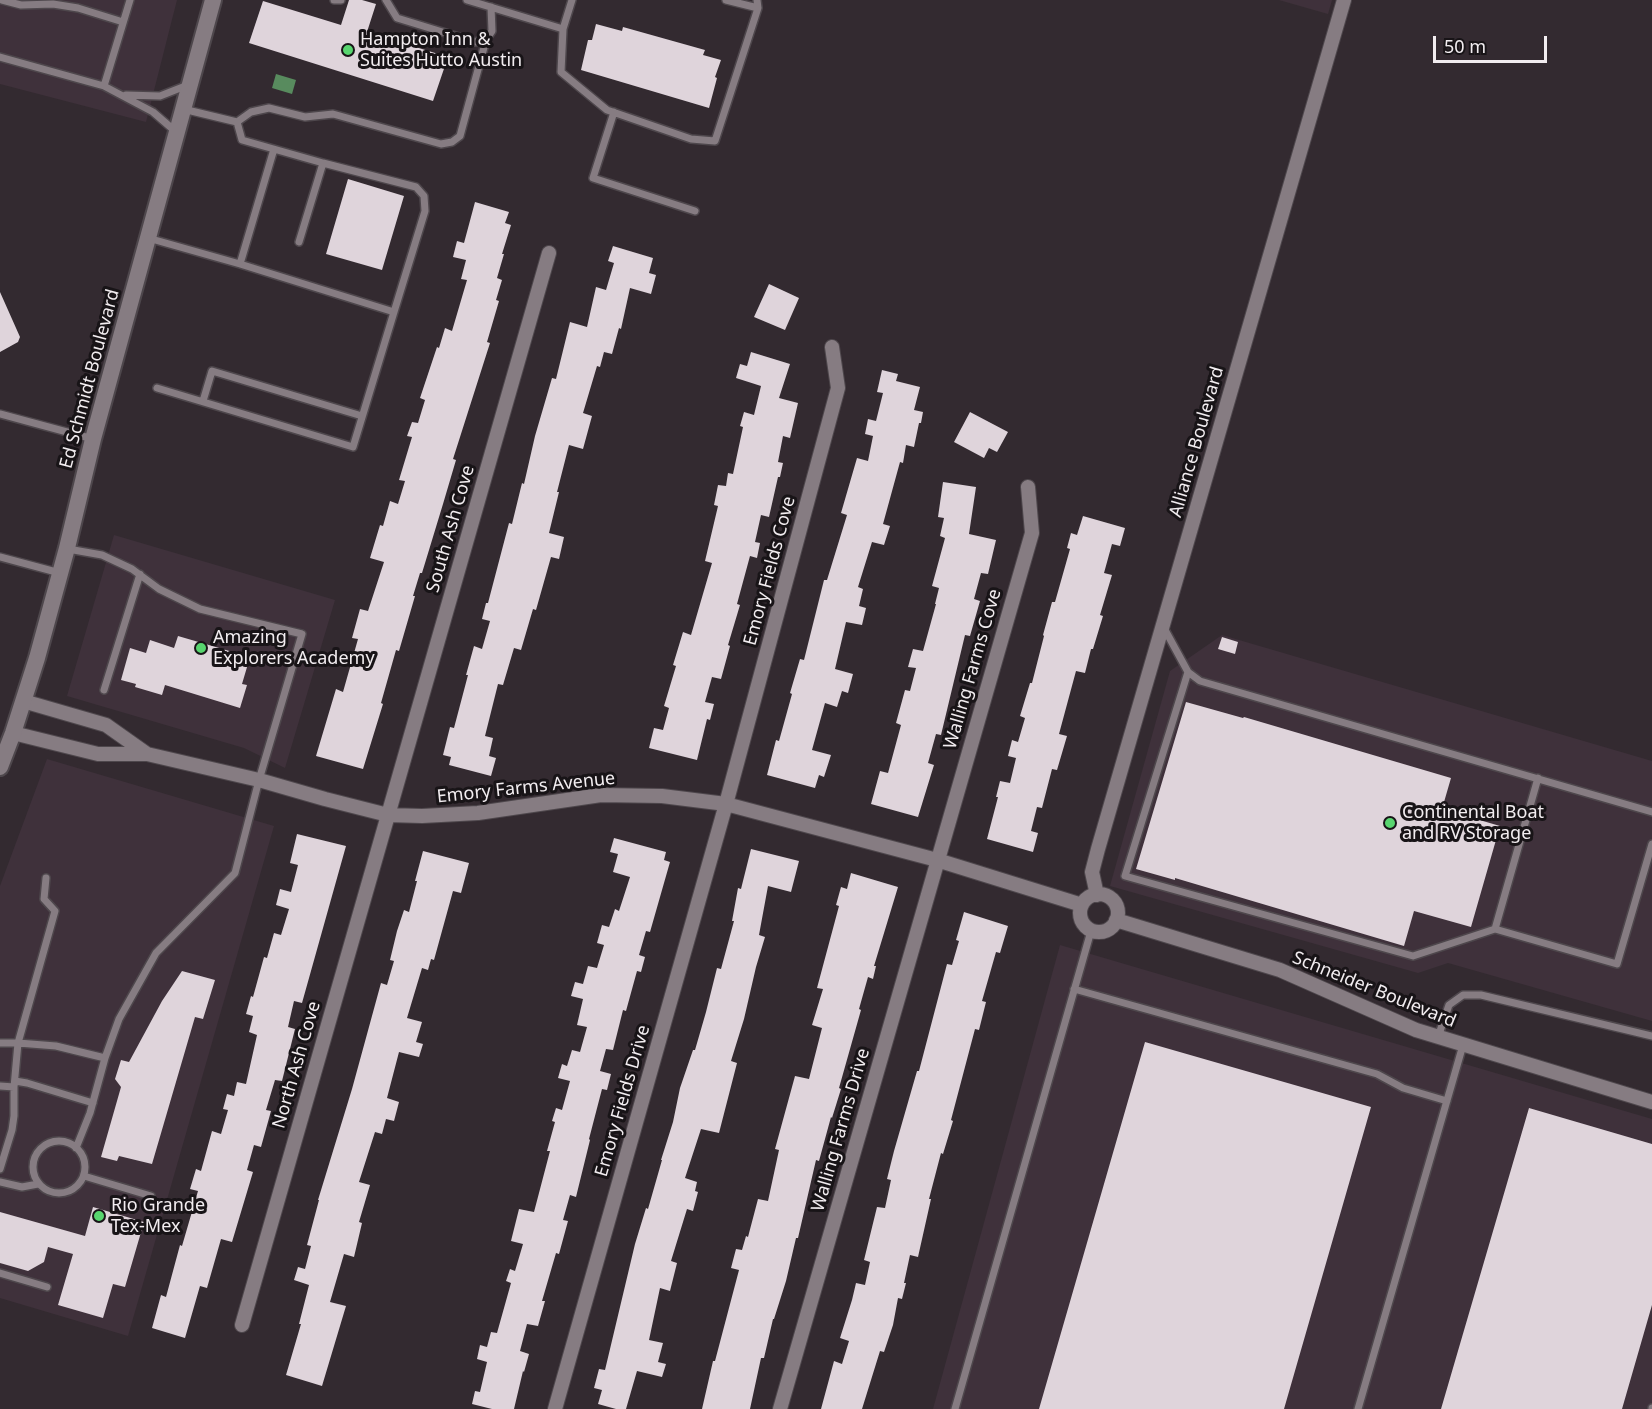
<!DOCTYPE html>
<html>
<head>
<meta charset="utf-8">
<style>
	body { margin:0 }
	#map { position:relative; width:1652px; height:1409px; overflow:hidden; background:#332a30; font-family:"Noto Sans",sans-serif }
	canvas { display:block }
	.scale { position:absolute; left:1433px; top:36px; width:114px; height:27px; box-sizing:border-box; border:3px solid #f2edf0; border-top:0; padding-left:8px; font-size:18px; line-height:21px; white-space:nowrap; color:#f2edf0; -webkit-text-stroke:4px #181417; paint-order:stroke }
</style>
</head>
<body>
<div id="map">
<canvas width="1652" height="1409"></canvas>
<div class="scale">50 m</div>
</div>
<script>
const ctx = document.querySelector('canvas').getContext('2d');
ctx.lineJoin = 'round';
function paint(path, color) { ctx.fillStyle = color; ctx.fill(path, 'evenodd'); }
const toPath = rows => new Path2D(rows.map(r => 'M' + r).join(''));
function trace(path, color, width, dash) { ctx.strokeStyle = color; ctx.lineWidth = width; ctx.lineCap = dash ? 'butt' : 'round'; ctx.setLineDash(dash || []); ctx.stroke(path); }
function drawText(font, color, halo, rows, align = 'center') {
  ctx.font = font + ' "Noto Sans",sans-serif'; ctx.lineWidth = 6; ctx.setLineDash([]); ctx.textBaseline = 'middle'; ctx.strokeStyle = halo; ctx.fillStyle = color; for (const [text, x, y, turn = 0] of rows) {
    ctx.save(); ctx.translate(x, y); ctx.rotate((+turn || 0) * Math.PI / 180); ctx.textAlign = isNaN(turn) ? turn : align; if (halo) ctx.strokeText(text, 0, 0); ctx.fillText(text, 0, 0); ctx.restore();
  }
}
paint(toPath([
	[0,0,177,0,146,122,0,84],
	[1279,0,1332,0,1328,14],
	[114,535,335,600,285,768,244,748,67,696],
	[1222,635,1652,761,1652,1021,1448,963,1418,973,1110,886,1170,671],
	[47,759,274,826,128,1336,0,1298,0,886],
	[1060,945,1652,1119,1652,1409,933,1409]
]), '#3f313b');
paint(toPath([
	[276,74,296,80,292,94,272,88]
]), '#588b5e');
paint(toPath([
	[349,0,362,0,376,4,367,32,448,57,433,101,249,43,263,1,341,25],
	[596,24,622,31,623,27,705,50,703,55,721,60,715,77,717,78,709,108,581,70,588,40,592,40],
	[348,179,404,196,382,270,326,254],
	[475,202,509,212,505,223,511,225,502,254,504,254,497,278,502,280,496,300,499,301,487,342,490,343,453,459,456,460,443,504,422,573,420,573,413,596,415,596,399,651,396,650,381,703,383,704,363,769,316,756,336,689,343,692,358,639,352,638,360,609,368,611,384,562,370,558,380,525,383,526,390,501,398,504,405,481,399,480,412,437,407,436,412,422,418,423,425,400,420,398,437,347,439,348,445,328,452,331,467,280,461,279,466,260,453,257,457,241,464,243],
	[613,246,653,258,649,273,656,275,651,294,630,288,621,329,619,328,612,354,604,352,600,367,597,366,583,413,592,416,583,449,569,445,557,492,559,492,549,533,564,537,559,559,551,557,536,610,533,609,521,650,514,648,503,685,498,684,485,736,493,738,489,756,496,758,491,776,449,765,451,757,443,755,450,727,454,728,468,675,466,675,474,646,482,649,490,621,482,619,486,603,488,603,509,523,512,524,522,483,524,484,535,436,552,378,556,379,570,322,587,327,596,287,606,290,614,263,608,261],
	[769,284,799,298,785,330,754,317],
	[0,292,20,337,18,342,0,352],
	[751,352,790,364,779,398,798,403,790,438,783,436,778,462,783,463,780,477,778,477,769,517,761,515,755,542,760,543,757,558,750,556,737,604,740,605,728,645,730,646,721,679,712,677,705,702,714,704,710,720,707,719,697,760,649,748,654,728,663,730,669,708,664,706,676,666,673,665,683,632,691,635,712,563,705,561,718,506,714,505,718,485,726,486,728,473,733,474,743,427,740,426,744,412,754,415,761,386,736,378,740,364,747,366],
	[882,370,898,374,896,381,920,387,914,410,923,412,921,423,919,423,914,447,906,445,903,463,900,462,883,524,890,526,884,545,872,542,858,587,863,589,859,606,866,608,862,625,846,622,835,669,853,674,848,693,842,691,837,707,825,703,812,750,831,755,824,777,819,775,815,788,767,775,776,740,779,741,792,694,790,693,800,659,804,660,824,580,827,580,847,515,841,513,857,458,868,461,873,436,865,434,868,419,876,421,883,393,877,392],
	[970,412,1008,432,997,452,989,448,984,458,954,442],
	[943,482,976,487,969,534,996,540,988,574,981,573,974,599,980,601,970,636,965,635,941,735,936,734,928,763,934,765,918,817,871,804,880,771,888,773,901,725,896,723,905,690,910,691,916,668,908,667,913,649,923,651,936,604,935,604,939,588,932,586,945,538,940,536,944,518,938,517],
	[1083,516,1125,528,1120,546,1112,544,1104,573,1112,575,1100,615,1103,616,1093,649,1091,649,1085,673,1076,671,1059,734,1067,736,1057,770,1052,769,1042,808,1037,807,1031,831,1038,833,1033,852,987,839,998,797,996,797,1000,781,1010,783,1016,758,1008,756,1012,740,1018,742,1025,718,1020,716,1030,683,1032,683,1044,636,1043,635,1052,602,1055,602,1070,549,1067,548,1071,533,1077,535],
	[178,636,250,657,242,684,247,685,240,708,165,685,162,695,135,687,136,684,121,680,130,648,146,653,150,640,174,648],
	[1222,637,1238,642,1235,654,1218,649],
	[1186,702,1243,718,1244,717,1451,778,1442,809,1500,826,1471,927,1414,911,1404,946,1175,878,1175,880,1136,869],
	[297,834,346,846,302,1003,294,1001,288,1027,295,1029,282,1081,275,1080,266,1110,271,1111,261,1147,254,1145,247,1170,253,1172,232,1242,221,1239,207,1288,200,1286,185,1338,152,1328,161,1295,166,1297,180,1245,182,1246,198,1191,190,1189,196,1169,201,1171,212,1131,221,1134,228,1110,223,1109,227,1094,234,1096,237,1082,246,1084,257,1035,249,1032,253,1016,246,1014,251,996,253,997,264,957,267,958,274,933,281,935,289,909,276,905,280,889,291,892,298,865,290,863],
	[614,838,666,852,664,860,670,862,650,932,646,931,639,955,645,957,641,972,637,971,626,1011,623,1010,613,1050,606,1049,600,1071,611,1074,607,1090,602,1089,589,1139,590,1140,576,1197,570,1195,563,1220,568,1221,559,1254,556,1253,542,1301,545,1301,538,1326,527,1324,520,1351,529,1354,524,1372,523,1371,514,1409,492,1409,472,1404,475,1391,480,1392,487,1362,477,1359,480,1345,487,1347,491,1332,497,1333,511,1283,506,1281,510,1269,515,1271,523,1244,511,1241,519,1209,534,1212,550,1151,547,1151,555,1122,552,1121,556,1108,562,1110,570,1081,558,1078,562,1064,567,1066,572,1050,580,1052,587,1027,577,1025,583,999,571,996,575,982,583,984,588,966,597,968,604,945,597,943,602,925,609,927,615,909,619,911,630,877,613,872,618,854,610,852],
	[751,849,799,861,791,892,768,886,759,935,765,937,756,967,744,1019,731,1061,737,1063,719,1133,701,1129,685,1178,697,1182,695,1191,698,1192,693,1211,687,1209,671,1261,677,1263,670,1291,660,1288,649,1340,663,1343,658,1362,666,1364,662,1377,637,1371,626,1409,616,1409,598,1404,602,1390,594,1388,599,1369,605,1370,635,1244,646,1208,648,1209,662,1160,661,1160,673,1122,680,1088,693,1050,695,1050,706,1012,717,968,721,969,734,921,732,921,738,888,741,889],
	[423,851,469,863,461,893,453,891,434,960,431,959,428,970,422,968,407,1018,422,1022,416,1042,423,1044,419,1057,399,1052,387,1098,399,1102,394,1121,386,1119,382,1134,375,1132,359,1182,370,1185,359,1222,362,1223,354,1257,344,1254,330,1302,346,1306,322,1386,286,1375,301,1324,299,1324,309,1285,294,1280,298,1267,305,1269,311,1246,307,1245,319,1200,318,1200,352,1089,381,983,387,985,394,961,390,960,397,931,404,910,409,912,417,881,415,881],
	[851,873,898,887,874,966,876,966,873,979,868,977,859,1009,861,1010,839,1088,841,1089,832,1118,831,1117,819,1161,816,1160,798,1238,796,1238,786,1281,774,1319,773,1319,764,1358,761,1358,750,1409,702,1409,713,1361,715,1361,739,1270,731,1268,736,1249,742,1250,746,1236,748,1237,758,1199,768,1201,779,1150,775,1149,795,1076,809,1079,822,1028,812,1025,823,989,817,988,839,906,836,905,841,887,847,889],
	[964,912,1008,926,1000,953,996,952,982,1001,986,1002,979,1030,975,1029,951,1120,953,1121,943,1154,941,1153,929,1199,931,1199,918,1257,910,1255,904,1283,906,1283,902,1299,898,1298,893,1325,884,1352,880,1351,862,1409,821,1409,834,1361,842,1364,849,1341,840,1338,852,1300,856,1283,865,1285,870,1262,864,1260,877,1207,885,1208,891,1180,887,1179,894,1151,917,1071,919,1071,947,964,952,965,959,941,956,940],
	[182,971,215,980,203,1019,195,1017,152,1164,119,1156,117,1161,101,1157,121,1087,115,1079,121,1060,129,1062,162,1001],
	[1145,1042,1371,1107,1284,1409,1039,1409],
	[1529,1108,1652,1144,1652,1305,1622,1409,1441,1409],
	[93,1207,144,1222,125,1287,113,1284,103,1318,58,1305,73,1254,48,1247,44,1262,28,1271,0,1263,0,1212,85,1236]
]), '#dfd4db');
const service = toPath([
	[2,0,21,5,53,4,78,8,123,22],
	[334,0,341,0],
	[386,0,397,18,475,42,486,40,492,31,491,7],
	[467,0,563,29,572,0],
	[726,0,758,8],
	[563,29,561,72,607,110,691,139,715,141,758,8,757,0],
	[0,57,104,86,130,0],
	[104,86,153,112,175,131],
	[126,95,160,96,188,85],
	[183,109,237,122,251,112,269,108,305,117,333,114,441,144,452,142,460,136,486,40],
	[614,112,593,178,695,211],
	[237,122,242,140,323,163,416,187,424,196,425,211,394,312],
	[148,238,240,264,274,149],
	[299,242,323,163],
	[157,388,353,447,394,312,240,264],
	[203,401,212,371,362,416],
	[0,414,93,439],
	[0,557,60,573],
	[1164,628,1188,672,1200,681,1652,812],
	[1188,672,1125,876,1413,956,1495,929,1617,964,1652,844],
	[104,690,140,574],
	[1495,929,1538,778],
	[1074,989,1377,1074,1403,1088,1447,1101],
	[1438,1037,1449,1005,1463,995,1481,995,1652,1036],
	[0,1043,18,1043,56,1046,105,1058,119,1019,156,953,235,873,259,780,302,634,200,609,159,589,132,569,102,555,68,549],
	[15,1081,27,1083,93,1103],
	[0,1086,14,1087,18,1043,55,911,44,899,46,878],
	'33 1167a26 26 0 1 1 52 0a26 26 0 1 1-52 0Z',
	[76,1148,90,1113,105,1058],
	[0,1169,12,1130,14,1116,14,1087],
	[84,1176,151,1196],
	[0,1182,22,1187,38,1184],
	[0,1273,47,1287],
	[955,1409,1091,931],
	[1358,1409,1463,1045],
	[1652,1409,1652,1408]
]);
const minor = toPath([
	[23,701,106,725,147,754],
	[13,733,98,754,147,754,259,780,325,799,388,815,422,816,478,813,601,795,662,796,726,804,937,860,1082,905],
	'1080 913a19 19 0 1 1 38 0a19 19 0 1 1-38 0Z',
	[1097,895,1092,872,1098,849,1344,0],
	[1116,920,1280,970,1416,1030,1652,1102],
	[242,1325,549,253],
	[555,1409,726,804,838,388,832,347],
	[780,1409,1032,533,1028,487]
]);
const tertiary = toPath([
	[0,767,13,733,37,658,67,548,93,439,213,0]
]);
trace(service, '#4e474c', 10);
trace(minor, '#4e474c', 16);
trace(tertiary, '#4e474c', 20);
trace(service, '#867c82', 7);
trace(minor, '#867c82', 14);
trace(tertiary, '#867c82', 16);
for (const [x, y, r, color] of [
	[348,50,6,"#58d56f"],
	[201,648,6,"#58d56f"],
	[1390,823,6,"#58d56f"],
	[99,1216,6,"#58d56f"]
]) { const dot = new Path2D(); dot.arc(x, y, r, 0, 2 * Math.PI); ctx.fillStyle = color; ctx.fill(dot); trace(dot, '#181417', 2); }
drawText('18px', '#f2edf0', '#181417', [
	["Hampton Inn &",360,40],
	["Suites Hutto Austin",360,61],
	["Amazing",213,638],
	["Explorers Academy",213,659],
	["Continental Boat",1402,813],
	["and RV Storage",1402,834],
	["Rio Grande",111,1206],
	["Tex-Mex",111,1227]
], 'left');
drawText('18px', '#f2edf0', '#181417', [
	["Ed Schmidt Boulevard",90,379,-75],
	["Alliance Boulevard",1197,442,-74],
	["South Ash Cove",451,529,-74],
	["Emory Fields Cove",770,571,-75],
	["Walling Farms Cove",973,669,-74],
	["Emory Farms Avenue",526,788,-6],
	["Schneider Boulevard",1374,990,22],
	["North Ash Cove",297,1065,-74],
	["Emory Fields Drive",623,1101,-74],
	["Walling Farms Drive",841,1130,-74]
]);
</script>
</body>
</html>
